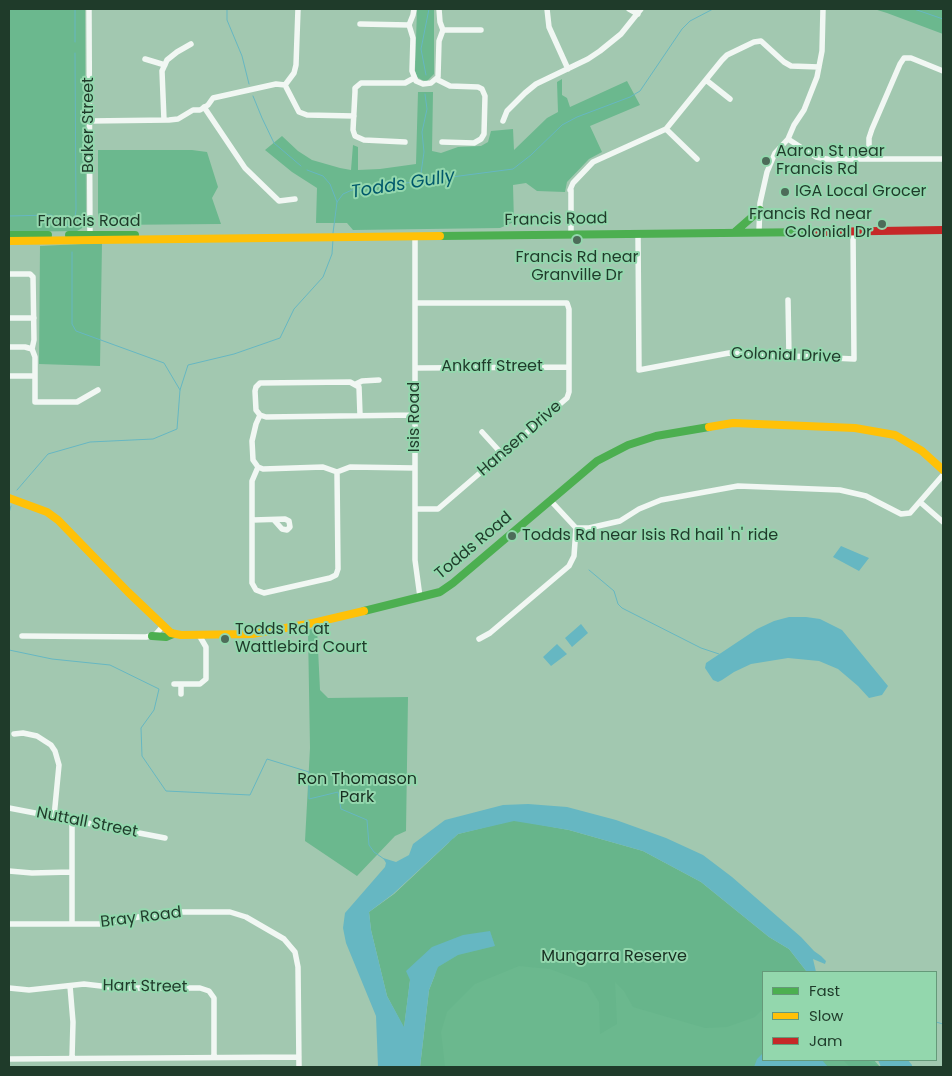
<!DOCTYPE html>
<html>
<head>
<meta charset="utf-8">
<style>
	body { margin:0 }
	#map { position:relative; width:952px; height:1076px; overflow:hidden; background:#a2c8b0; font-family:Poppins,sans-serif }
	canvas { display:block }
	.frame { position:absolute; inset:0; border:10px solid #1f3b2a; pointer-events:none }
	.legend { position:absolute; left:762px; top:971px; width:175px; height:90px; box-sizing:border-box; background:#93d7ad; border:1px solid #659979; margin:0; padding:6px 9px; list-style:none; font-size:15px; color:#1f3b2a }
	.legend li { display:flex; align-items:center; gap:10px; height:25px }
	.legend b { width:25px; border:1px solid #659979 }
</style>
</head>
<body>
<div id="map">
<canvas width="952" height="1076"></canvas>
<div class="frame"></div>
<ul class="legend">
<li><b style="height:6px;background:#4caf50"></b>Fast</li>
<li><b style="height:6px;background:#ffc107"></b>Slow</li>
<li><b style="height:6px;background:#c62828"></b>Jam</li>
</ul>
</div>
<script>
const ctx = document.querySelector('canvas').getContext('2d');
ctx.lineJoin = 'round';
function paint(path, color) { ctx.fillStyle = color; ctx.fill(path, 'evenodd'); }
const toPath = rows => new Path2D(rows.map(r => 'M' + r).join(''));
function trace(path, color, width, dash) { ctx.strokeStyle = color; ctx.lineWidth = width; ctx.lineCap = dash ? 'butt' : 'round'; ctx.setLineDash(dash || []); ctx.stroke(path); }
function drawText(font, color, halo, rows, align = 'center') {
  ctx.font = font + ' Poppins,sans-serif'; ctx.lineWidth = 4; ctx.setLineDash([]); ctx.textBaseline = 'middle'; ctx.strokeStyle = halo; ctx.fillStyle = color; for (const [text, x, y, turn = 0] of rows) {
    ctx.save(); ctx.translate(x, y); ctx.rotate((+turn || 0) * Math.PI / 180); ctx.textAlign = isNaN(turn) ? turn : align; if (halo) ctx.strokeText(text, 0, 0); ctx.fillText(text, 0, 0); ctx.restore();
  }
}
paint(toPath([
	[9,9,85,9,86,219,84,227,77,231,9,232],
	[417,9,434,9,434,74,427,81,422,80,417,77,415,71],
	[874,9,943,9,943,34,887,13],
	[562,79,562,95,567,98,570,107,627,81,640,105,590,126,602,152,589,159,567,182,565,192,537,191,526,183,513,185,514,222,500,228,353,230,347,223,316,223,317,188,292,172,265,150,282,136,298,151,312,160,340,168,351,170,353,145,358,147,358,170,380,169,416,164,418,92,433,92,432,151,441,153,458,147,481,146,488,142,491,131,513,129,514,150,547,118,558,112,557,82],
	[98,150,192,150,207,152,218,187,212,198,221,224,107,225,98,216],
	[102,243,100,366,39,364,40,246],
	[317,628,320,690,328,698,408,697,406,831,395,836,357,876,305,841,310,748,308,630],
	[450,837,763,972,763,1060,874,1060,880,1067,425,1067]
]), '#6bb88e');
paint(toPath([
	[514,820,569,830,643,851,701,882,769,937,789,949,807,972,763,972,763,1009,755,1017,727,1027,705,1028,633,1007,624,991,615,982,617,1024,600,1034,599,1002,587,983,550,969,519,966,475,984,447,1012,441,1032,445,1067,420,1067,429,990,438,967,458,955,495,946,490,931,410,980,404,1028,387,996,371,930,369,912,394,894,458,834],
	[843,1060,866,1060,881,1067,850,1067]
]), '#67b58b');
paint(toPath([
	[841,546,869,558,859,571,833,557],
	[789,617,806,617,820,619,842,630,888,686,882,695,869,698,858,686,838,669,819,661,788,658,751,664,734,672,722,680,718,682,713,680,705,668,706,663,757,629,774,621],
	[581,624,588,633,572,647,565,638],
	[557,644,567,654,551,666,543,657],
	[528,804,567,807,616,820,666,838,703,855,732,877,801,937,814,951,821,956,826,961,825,964,813,959,816,972,807,972,789,949,769,937,701,882,643,851,569,830,514,821,458,834,393,894,369,912,371,930,387,996,404,1027,410,980,406,971,432,947,463,935,490,931,495,946,458,955,438,967,429,990,420,1067,378,1067,376,1016,346,943,343,928,345,913,385,867,386,863,383,858,396,862,409,855,413,844,445,820,503,805],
	[763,1053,763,1060,822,1060,828,1067,754,1067,757,1059],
	[878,1060,908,1060,912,1065,912,1067,881,1067]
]), '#66b7c2');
trace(toPath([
	[75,9,75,42],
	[227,9,227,20,242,56,249,84],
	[914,9,943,19],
	[426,75,421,49,429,9],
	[253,96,262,118,274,143,301,166],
	[307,170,323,176,330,184,337,202],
	[418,181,421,173,424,152,422,132,427,109,425,94],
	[9,216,51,215,63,221,69,227,75,217,76,210,75,53],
	[333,233,337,202,343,194,352,190,513,169,531,155,562,125,577,117,630,97,640,91,682,29,690,21,713,9],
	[72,252,72,324,76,331,164,363,180,390],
	[17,490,48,454,90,442,153,439,177,429,180,390,188,365,234,354,280,338,294,309,323,277,332,254,333,239],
	[9,513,11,506],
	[589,570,614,591,618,604,622,608,701,648,719,654],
	[9,650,52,659,110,665,159,689,154,710,141,728,142,756,166,791,250,795,267,759,309,772,309,799,338,792,341,809,367,820,369,845,374,852,384,859],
	[936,1022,943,1024]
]), '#66b7c2', 1);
trace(toPath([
	[89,9,90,239],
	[414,9,413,15,409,25,413,38,412,71,416,81,423,84,431,83,438,77,439,41,443,30,440,22,439,9],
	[547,9,549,27,568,69],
	[629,9,638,14],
	[360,24,409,25],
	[443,30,481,30],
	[145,59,165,65],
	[436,79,450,86,478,87,482,89,485,96,484,134,481,139,474,143,442,142],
	[706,80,730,99],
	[285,85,294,73,296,65,298,9],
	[204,107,245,168,279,201,295,199],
	[164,120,162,71,167,60,177,52,191,44],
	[89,121,169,120,178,119,193,110,200,110,208,105,213,98,276,84,285,85,299,112,307,115,354,116],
	[503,121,507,111,525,93,536,84,588,59,600,51,621,34,641,9],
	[666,129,697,159],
	[788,139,816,157,826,159,943,159],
	[405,142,364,140,355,136,353,130,355,92,355,88,361,83,405,83,414,78],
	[869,159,869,138,872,129,900,64,904,58,911,58,943,71],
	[759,231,760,203,767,172,775,153,788,139,794,125,804,110,817,77,822,51,823,9],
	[571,233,571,190,570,190,573,183,593,162,666,129,722,60,727,55,754,42,761,41,784,62,791,66,819,67],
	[638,233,639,370,729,353,854,359,853,231],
	[415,236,415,560,420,597],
	[9,274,30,274,33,277,34,340,32,349],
	[788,300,789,356],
	[415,303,567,303,569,309,569,392,567,398,438,509,415,509],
	[9,318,34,318],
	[9,347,25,347,32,349],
	[32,349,35,357,35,402,77,402,98,390],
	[415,368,569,367],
	[9,376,35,376],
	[356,384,362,381,379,380],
	[260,415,256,410,255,391,256,387,260,383,350,382,359,387,360,415],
	[260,415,266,417,415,415],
	[482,432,502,454],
	[258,467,252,481,252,583,256,590,264,593,330,578,336,575,338,569,337,472],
	[258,467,263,469,323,467,337,472,350,467,415,468],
	[258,467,253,460,252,441,256,424,260,415],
	[550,500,576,528,589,528,620,521,639,509,661,500,738,486,840,490,866,496,901,514,910,513,943,475],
	[920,502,943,522],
	[253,520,285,519,289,521,290,527,287,530,282,529,274,520],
	[22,636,146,637,155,635,163,626],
	[479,639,490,633,569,566,574,556,576,528],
	[174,684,181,684,181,694],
	[181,684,200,684,206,679,206,647,199,635],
	[14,734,23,733,37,736,51,745,55,751,59,765,54,817],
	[9,808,165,838],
	[9,871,32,873,71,872],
	[9,924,100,924,166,912,230,912,246,917,284,939,295,952,298,967,299,1067],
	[72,924,72,821],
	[70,986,73,1022,72,1058],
	[9,988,29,990,84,984,118,988,200,988,209,991,214,998,214,1057],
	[9,1059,299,1057]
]), '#f1f7f3', 5.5);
trace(toPath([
	[736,231,760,210],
	[9,235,48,235],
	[69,235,135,235],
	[440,236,816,232],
	[364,611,440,592,453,583,597,461,628,445,656,436,709,427],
	[152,636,166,637,173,634]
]), '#4caf50', 8);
trace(toPath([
	[9,241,440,236],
	[709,427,733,423,855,428,895,435,922,451,943,470],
	[9,498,47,512,58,520,128,592,171,633,181,635,252,634,313,623,364,611]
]), '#ffc107', 8);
trace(toPath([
	[816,232,943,230]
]), '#c62828', 8);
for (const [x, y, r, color] of [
	[766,161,5,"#4d6c59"],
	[785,192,5,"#4d6c59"],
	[882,224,5,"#4d6c59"],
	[577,240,5,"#4d6c59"],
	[512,536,5,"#4d6c59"],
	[225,639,5,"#4d6c59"]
]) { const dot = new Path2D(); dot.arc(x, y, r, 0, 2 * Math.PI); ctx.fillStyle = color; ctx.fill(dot); trace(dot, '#93d7ad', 2); }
drawText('16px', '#1f3b2a', '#93d7ad', [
	["Baker Street",89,125,-90],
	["Francis Road",556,220,-1],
	["Francis Road",89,222],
	["Colonial Drive",786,356,2],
	["Ankaff Street",492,367],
	["Isis Road",415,417,-90],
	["Hansen Drive",520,439,-41],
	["Todds Road",474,546,-40],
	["Nuttall Street",87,823,11],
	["Bray Road",141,918,-7],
	["Hart Street",145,987,1]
]);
drawText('16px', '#1f3b2a', '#93d7ad', [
	["Aaron St near",776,152],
	["Francis Rd",776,170],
	["IGA Local Grocer",795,192],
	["Francis Rd near",872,215,"right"],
	["Colonial Dr",872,233,"right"],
	["Francis Rd near",577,258,"center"],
	["Granville Dr",577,276,"center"],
	["Todds Rd near Isis Rd hail 'n' ride",522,536],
	["Todds Rd at",235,630],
	["Wattlebird Court",235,648]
], 'left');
drawText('16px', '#182f21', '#93d7ad', [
	["Ron Thomason",357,780],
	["Park",357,798],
	["Mungarra Reserve",614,957]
]);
drawText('italic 18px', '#00596b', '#93d7ad', [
	["Todds Gully",403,185,-9]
]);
</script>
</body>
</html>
